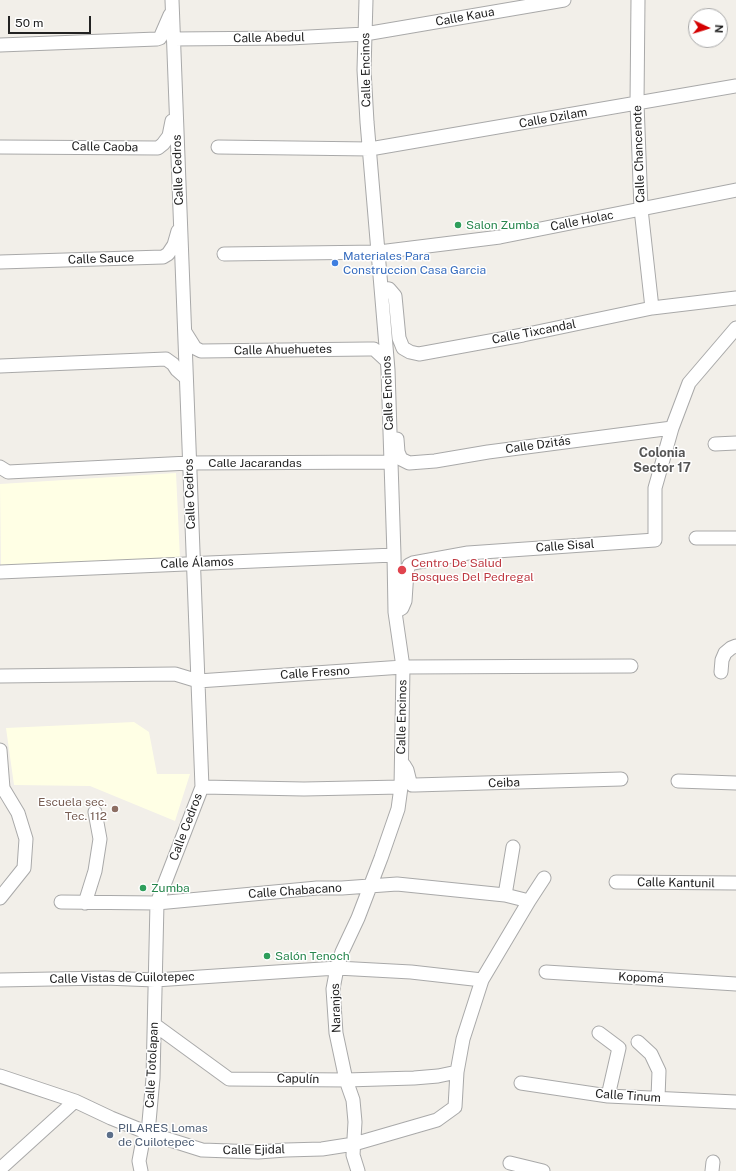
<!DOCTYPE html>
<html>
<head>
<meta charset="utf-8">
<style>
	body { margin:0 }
	#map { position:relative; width:736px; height:1171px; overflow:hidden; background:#f2efe9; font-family:"Public Sans",sans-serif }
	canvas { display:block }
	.north { position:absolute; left:688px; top:8px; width:40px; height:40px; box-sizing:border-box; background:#fff; border:1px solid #a7a7a7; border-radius:50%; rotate:94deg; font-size:11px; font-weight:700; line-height:16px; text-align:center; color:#222 }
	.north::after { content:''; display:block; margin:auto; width:14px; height:18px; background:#d40000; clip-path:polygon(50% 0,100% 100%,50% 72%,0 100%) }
	.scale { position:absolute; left:8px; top:16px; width:83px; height:18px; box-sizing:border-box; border:2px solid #222; border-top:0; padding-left:5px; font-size:12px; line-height:14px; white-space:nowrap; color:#222; -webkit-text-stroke:3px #fff; paint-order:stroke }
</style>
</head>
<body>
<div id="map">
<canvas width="736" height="1171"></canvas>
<div class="north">N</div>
<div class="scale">50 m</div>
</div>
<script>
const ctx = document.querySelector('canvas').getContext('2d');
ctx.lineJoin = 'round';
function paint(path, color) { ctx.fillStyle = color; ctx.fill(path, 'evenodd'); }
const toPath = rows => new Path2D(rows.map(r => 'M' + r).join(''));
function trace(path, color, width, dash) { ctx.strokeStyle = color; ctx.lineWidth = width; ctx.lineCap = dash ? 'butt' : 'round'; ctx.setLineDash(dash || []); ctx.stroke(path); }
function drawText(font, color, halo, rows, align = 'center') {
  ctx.font = font + ' "Public Sans",sans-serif'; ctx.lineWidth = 3; ctx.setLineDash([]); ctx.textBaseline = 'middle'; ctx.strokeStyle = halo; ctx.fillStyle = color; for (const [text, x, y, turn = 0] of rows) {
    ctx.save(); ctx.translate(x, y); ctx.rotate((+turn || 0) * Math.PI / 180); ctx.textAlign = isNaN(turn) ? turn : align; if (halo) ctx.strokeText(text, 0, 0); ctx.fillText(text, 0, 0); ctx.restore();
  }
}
paint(toPath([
	[176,473,180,559,1,565,0,484],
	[134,722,149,732,157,774,190,774,175,821,90,786,14,785,6,728]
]), '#ffffe5');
const street = toPath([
	[638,0,637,103,641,209,652,308],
	[173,39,290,38,365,34,564,0],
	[0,45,157,39,160,38,170,15],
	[0,147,158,148,163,144,169,136,172,121],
	[218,147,370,149,736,86],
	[224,254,379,252,500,237,736,190],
	[0,262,163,257,168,254,174,245,178,231],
	[382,288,389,289,395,296,399,338,403,348,410,352,419,354,523,335,652,308,736,298],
	[185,332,195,348,201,351,368,349,374,349,387,361],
	[0,366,166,359,173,364,177,370,186,378],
	[397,439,398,452,401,459,409,463,435,461,488,452,672,428],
	[715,444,736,443],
	[0,467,8,472,189,463,391,462],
	[696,538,736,538],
	[0,572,394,555],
	[395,612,402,608,405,601,407,571,409,565,413,563,468,553,655,540,655,488,672,428,689,383,736,328],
	[721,672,722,660,725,653,731,648,736,646],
	[0,676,175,674,198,681,403,667,631,666],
	[0,750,3,788,18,813,26,839,24,868,0,898],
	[404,765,407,770,410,782,412,785,415,785,621,779],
	[678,781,736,783],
	[202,787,304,789,401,787],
	[616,882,736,883],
	[505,895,513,847],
	[61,902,157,903,317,888,342,888,397,884,505,895,529,901],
	[85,903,95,871,100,839,95,812],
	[546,972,736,984],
	[0,980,105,978,155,980,337,968,411,972,482,980],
	[155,1025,229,1079,346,1080,414,1078,438,1076,457,1072],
	[599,1033,619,1048,608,1096],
	[638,1042,651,1054,659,1071,658,1098],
	[0,1076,75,1101,111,1118,148,1133,202,1150,258,1152,286,1150,322,1149,354,1144,437,1120,455,1107,457,1072,463,1039,482,980,529,901,544,878],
	[521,1083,608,1096,736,1102],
	[510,1163,543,1171],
	[0,1169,75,1101],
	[141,1171,139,1161,142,1145,148,1133,153,1078,157,903,202,787,172,0],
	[358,1171,353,1155,355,1122,353,1100,346,1080,336,1033,333,989,337,968,342,952,358,918,381,858,398,809,401,787,403,667,395,612,394,555,388,370,367,122,364,70,366,0],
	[712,1171,713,1162]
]);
trace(street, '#a9a9a9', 15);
trace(street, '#fff', 13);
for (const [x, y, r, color] of [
	[458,225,4,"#2e9e5b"],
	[335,263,4,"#3f7fe0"],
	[402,570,5,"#e0444e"],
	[115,809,4,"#8d6e63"],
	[143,888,4,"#2e9e5b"],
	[267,956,4,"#2e9e5b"],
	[110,1135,4,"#5c6f8a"]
]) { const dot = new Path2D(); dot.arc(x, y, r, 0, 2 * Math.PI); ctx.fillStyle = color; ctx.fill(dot); trace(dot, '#fff', 1.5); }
drawText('12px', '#222', '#fff', [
	["Calle Kaua",465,17,-10],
	["Calle Abedul",269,38,-1],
	["Calle Encinos",366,70,-91],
	["Calle Dzilam",553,118,-10],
	["Calle Caoba",105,147,1],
	["Calle Chancenote",639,154,-92],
	["Calle Cedros",178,170,-92],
	["Calle Holac",582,221,-11],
	["Calle Sauce",101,259,-2],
	["Calle Tixcandal",534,332,-11],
	["Calle Ahuehuetes",283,350,-1],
	["Calle Encinos",388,393,-92],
	["Calle Dzitás",538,445,-8],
	["Calle Jacarandas",255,463],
	["Calle Cedros",190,494,-92],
	["Calle Sisal",565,546,-4],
	["Calle Álamos",197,563,-2],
	["Calle Fresno",315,673,-4],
	["Calle Encinos",402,717,-89],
	["Ceiba",504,783,-2],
	["Calle Cedros",186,827,-69],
	["Calle Kantunil",676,883,1],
	["Calle Chabacano",295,891,-4],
	["Calle Vistas de Cuilotepec",122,978,-1],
	["Kopomá",641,978,3],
	["Naranjos",336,1008,-92],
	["Calle Totolapan",152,1065,-87],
	["Capulín",298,1079,1],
	["Calle Tinum",628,1096,4],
	["Calle Ejidal",254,1150,-1]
]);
drawText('12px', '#27864d', '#fff', [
	["Salon Zumba",466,225],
	["Zumba",151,888],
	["Salón Tenoch",275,956]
], 'left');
drawText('12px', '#366cbe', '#fff', [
	["Materiales Para",343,256],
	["Construccion Casa Garcia",343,270]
], 'left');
drawText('12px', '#be3a42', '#fff', [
	["Centro De Salud",411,563],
	["Bosques Del Pedregal",411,577]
], 'left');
drawText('12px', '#785e54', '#fff', [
	["Escuela sec.",107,802],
	["Tec. 112",107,816]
], 'right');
drawText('12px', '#4e5e75', '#fff', [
	["PILARES Lomas",118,1128],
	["de Cuilotepec",118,1142]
], 'left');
drawText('bold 13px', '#555', '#fff', [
	["Colonia",662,453],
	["Sector 17",662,468]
]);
</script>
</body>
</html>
